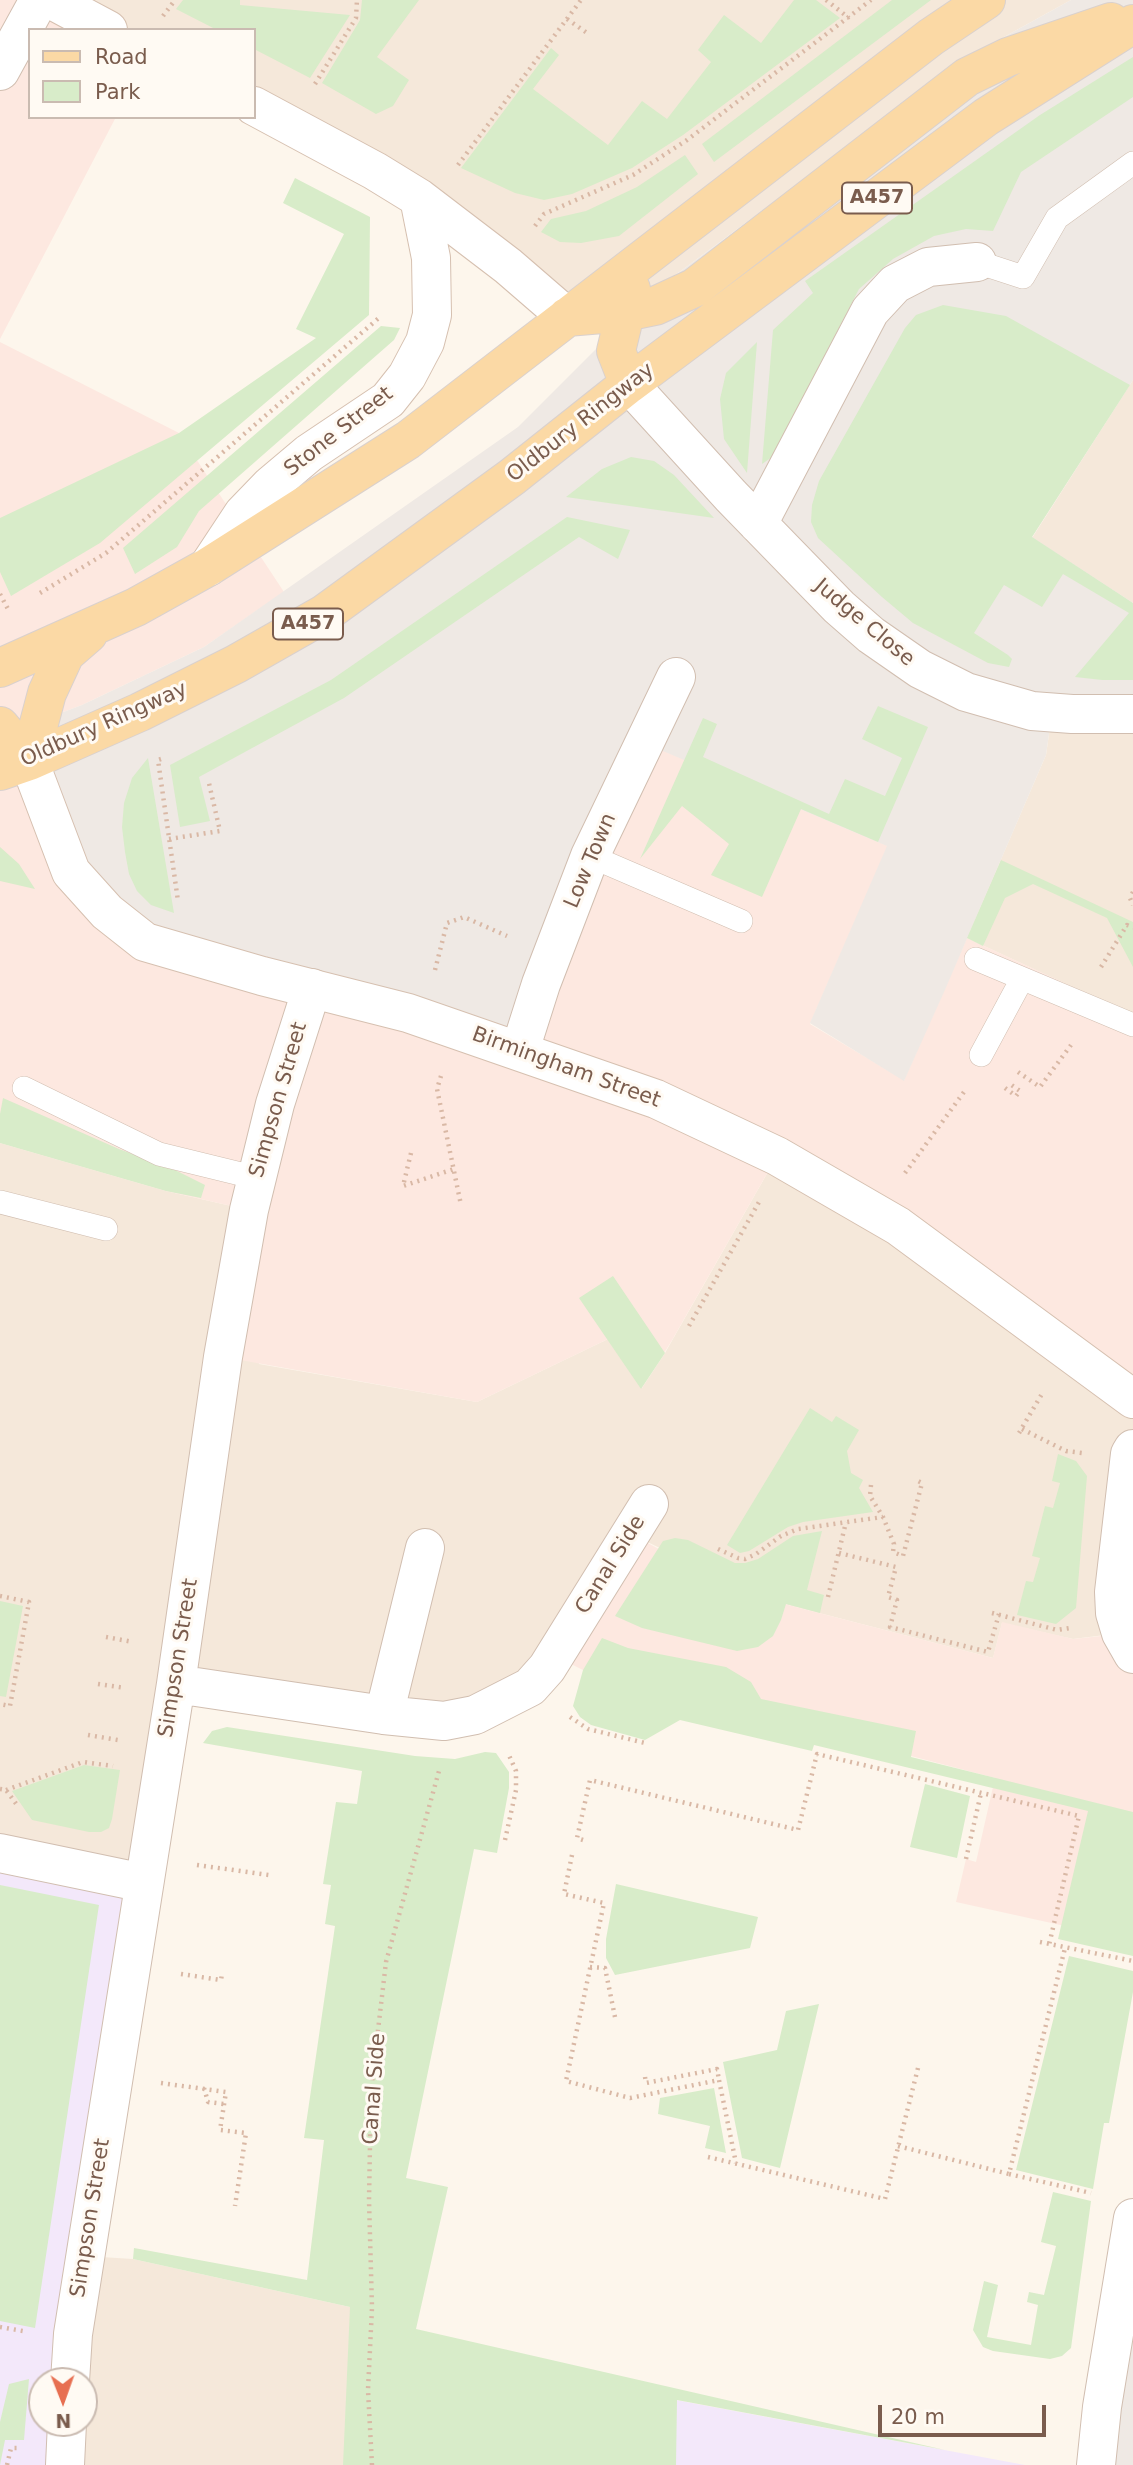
<!DOCTYPE html>
<html>
<head>
<meta charset="utf-8">
<style>
	body { margin:0 }
	#map { position:relative; width:1133px; height:2465px; overflow:hidden; background:#fdf6ec; font-family:"DejaVu Sans",sans-serif }
	canvas { display:block }
	.legend { position:absolute; left:28px; top:28px; width:228px; height:91px; box-sizing:border-box; background:#fffaf3; border:2px solid #cabbb1; margin:0; padding:9px 12px; list-style:none; font-size:21px; color:#7a5c4d }
	.legend li { display:flex; align-items:center; gap:14px; height:35px }
	.legend b { width:35px; border:2px solid #cabbb1 }
	.north { position:absolute; left:28px; top:2367px; width:70px; height:70px; box-sizing:border-box; background:#fffaf3; border:2px solid #cabbb1; border-radius:50%; rotate:179deg; font-size:19px; font-weight:700; line-height:28px; text-align:center; color:#7a5c4d }
	.north::after { content:''; display:block; margin:auto; width:24px; height:32px; background:#e76f51; clip-path:polygon(50% 0,100% 100%,50% 72%,0 100%) }
	.scale { position:absolute; left:878px; top:2405px; width:168px; height:32px; box-sizing:border-box; border:4px solid #7a5c4d; border-top:0; padding-left:9px; font-size:21px; line-height:24px; white-space:nowrap; color:#7a5c4d; -webkit-text-stroke:5px #fffaf3; paint-order:stroke }
</style>
</head>
<body>
<div id="map">
<canvas width="1133" height="2465"></canvas>
<ul class="legend">
<li><b style="height:9px;background:#fbd9a5"></b>Road</li>
<li><b style="height:19px;background:#d8ecc9"></b>Park</li>
</ul>
<div class="north">N</div>
<div class="scale">20 m</div>
</div>
<script>
const ctx = document.querySelector('canvas').getContext('2d');
ctx.lineJoin = 'round';
function paint(path, color) { ctx.fillStyle = color; ctx.fill(path, 'evenodd'); }
const toPath = rows => new Path2D(rows.map(r => 'M' + r).join(''));
function trace(path, color, width, dash) { ctx.strokeStyle = color; ctx.lineWidth = width; ctx.lineCap = dash ? 'butt' : 'round'; ctx.setLineDash(dash || []); ctx.stroke(path); }
function drawText(font, color, halo, rows, align = 'center') {
  ctx.font = font + ' "DejaVu Sans",sans-serif'; ctx.lineWidth = 6; ctx.setLineDash([]); ctx.textBaseline = 'middle'; ctx.strokeStyle = halo; ctx.fillStyle = color; for (const [text, x, y, turn = 0] of rows) {
    ctx.save(); ctx.translate(x, y); ctx.rotate((+turn || 0) * Math.PI / 180); ctx.textAlign = isNaN(turn) ? turn : align; if (halo) ctx.strokeText(text, 0, 0); ctx.fillText(text, 0, 0); ctx.restore();
  }
}
paint(toPath([
	[52,0,1071,0,975,53,655,290,567,317,254,106,254,30,108,30],
	[1133,380,1133,603,1032,538],
	[1052,713,1133,714,1133,1025,1096,998,967,938,1046,755],
	[0,1143,166,1191,249,1210,259,1364,477,1402,608,1339,642,1388,665,1353,777,1156,1133,1399,1133,1449,1121,1633,1073,1639,1002,1623,993,1658,765,1599,631,1534,582,1614,475,1715,176,1684,144,1883,0,1853],
	[85,2256,133,2259,350,2307,372,2465,65,2465,84,2423]
]), '#f5e8da');
paint(toPath([
	[0,0,52,0,108,30,30,30,30,117,116,117,0,339],
	[0,342,179,433,284,592,204,647,82,705,18,729,643,742,888,846,810,1024,904,1080,967,938,1097,998,1133,1025,1133,1390,777,1156,671,1342,641,1389,608,1339,477,1402,223,1357,249,1210,166,1191,0,1143],
	[1133,1449,1133,1941,956,1902,966,1859,976,1862,995,1778,583,1670,555,1656,631,1534,657,1548,765,1599,993,1658,1002,1622,1073,1639,1120,1634]
]), '#fde8e0');
paint(toPath([
	[1071,0,1133,0,1133,380,1032,537,1133,603,1133,714,1052,713,1046,755,944,992,904,1081,810,1023,887,846,644,743,520,1050,107,912,18,729,82,705,204,647,518,427,655,290,975,53],
	[1133,2218,1133,2465,1096,2465]
]), '#efe9e4');
paint(toPath([
	[0,1853,144,1883,70,2381,42,2381,42,2423,67,2423,65,2465,0,2465],
	[403,2348,697,2404,1025,2465,372,2465]
]), '#f3e8fa');
paint(toPath([
	[183,0,240,0,240,5,350,15,310,78,254,49,254,30,217,30,176,9],
	[362,0,419,0,377,57,409,80,393,106,376,114,322,83,360,20],
	[794,0,816,0,840,18,683,135,632,168,572,194,544,200,515,193,461,168,551,48,559,55,533,89,608,145,642,101,667,119,711,62,698,50,724,15,761,43],
	[892,0,931,0,714,162,702,144],
	[1133,57,1133,97,1021,172,993,231,966,229,934,236,893,259,859,289,772,457,762,464,773,330,813,293,805,281,1040,115],
	[685,155,698,174,619,236,581,243,560,242,541,232,551,219,586,211,637,187],
	[295,178,370,217,369,315,100,543,11,596,0,572,0,518,179,433,316,338,296,329,344,234,283,203],
	[943,305,1006,316,1130,385,1032,537,1133,603,1133,680,1102,680,1075,677,1129,613,1063,574,1042,607,1004,585,974,633,1008,655,1012,659,1009,667,988,663,913,623,882,597,818,538,811,522,812,505,819,481,905,328,916,315],
	[381,326,400,328,394,340,199,511,177,547,135,574,123,548],
	[757,342,747,473,724,439,720,399,726,373],
	[631,457,654,461,674,475,714,518,566,497,602,469],
	[567,517,630,530,618,559,579,537,344,698,199,777,210,821,180,827,170,765,331,680],
	[878,706,928,727,878,842,801,809,762,897,711,875,729,844,682,806,640,859,703,718,717,724,703,757,829,814,845,779,885,796,902,758,862,739],
	[148,758,174,913,151,905,137,891,129,874,125,852,122,827,124,803,132,778],
	[0,847,19,864,35,889,0,881],
	[1001,860,1133,922,1133,967,1107,918,1033,884,1005,898,983,946,967,938],
	[3,1098,119,1149,173,1169,205,1185,201,1198,166,1191,0,1143,0,1114],
	[613,1276,665,1353,641,1389,579,1298],
	[810,1408,832,1422,836,1416,859,1430,847,1451,851,1473,863,1480,859,1488,873,1512,803,1522,788,1527,749,1551,740,1553,727,1545],
	[1058,1454,1076,1461,1087,1476,1076,1608,1056,1624,1017,1615,1026,1581,1033,1582,1040,1558,1032,1556,1045,1506,1053,1508,1060,1483,1052,1481],
	[822,1531,807,1590,824,1595,820,1613,786,1604,781,1620,773,1636,758,1647,737,1651,642,1628,615,1616,663,1541,675,1538,688,1540,735,1563,745,1563,758,1559,793,1536],
	[0,1601,23,1606,6,1697,0,1696],
	[602,1638,628,1648,726,1667,751,1682,761,1699,916,1731,911,1757,1133,1812,1133,1956,1058,1939,1088,1811,814,1745,812,1751,680,1720,645,1740,591,1725,580,1717,573,1706,583,1670],
	[227,1727,415,1756,455,1759,485,1752,496,1753,509,1772,509,1788,497,1853,474,1849,406,2178,448,2187,416,2329,945,2450,677,2400,676,2465,343,2465,350,2307,133,2259,134,2248,307,2280,324,2140,304,2138,335,1926,325,1924,331,1885,323,1884,336,1802,357,1804,362,1771,203,1743,212,1731],
	[84,1765,120,1770,112,1819,109,1828,101,1832,89,1832,32,1820,12,1791],
	[925,1784,970,1796,957,1858,910,1847],
	[616,1884,758,1917,750,1948,615,1975,606,1958,606,1939],
	[0,1885,99,1905,35,2328,0,2321],
	[1069,1956,1133,1971,1133,1992,1109,2123,1104,2123,1093,2189,1016,2170],
	[819,2004,780,2168,742,2158,723,2062,777,2050,786,2011],
	[714,2088,726,2153,705,2148,710,2126,658,2114,660,2098],
	[1053,2192,1091,2201,1071,2348,1062,2356,1050,2359,993,2351,983,2347,973,2330,984,2281,998,2285,987,2337,1031,2345,1038,2305,1027,2302,1029,2292,1044,2295,1056,2246,1041,2242],
	[29,2379,24,2440,5,2440,0,2465,0,2422,9,2384]
]), '#d8ecc9');
const lane = toPath([
	[977,262,1023,277,1057,218,1133,163],
	[590,856,741,921],
	[976,959,1133,1025],
	[981,1055,1022,979],
	[24,1088,159,1154,257,1178],
	[0,1202,106,1229]
]);
const street = toPath([
	[0,71,39,0],
	[629,384,731,496,839,607,871,635,920,669,966,692,1032,711,1072,714,1133,714],
	[758,524,870,311,895,284,928,267,977,262],
	[520,1050,541,984,590,856,676,677],
	[1133,1449,1130,1454,1114,1592,1115,1613,1121,1633,1133,1654],
	[176,1684,384,1715,444,1721,475,1715,530,1687,547,1668,649,1504],
	[384,1715,425,1548],
	[0,1853,144,1883],
	[70,2381,73,2334,176,1684,223,1357,249,1210,275,1104,312,988],
	[65,2465,67,2423],
	[1096,2465,1102,2407,1133,2218]
]);
const secondary = toPath([
	[52,0,108,30],
	[254,106,375,171,419,198,508,266,567,317],
	[208,567,243,514,271,485,309,453,388,400,407,376,425,342,432,315,431,258,419,198],
	[29,761,71,872,107,912,145,942,262,976,408,1013,656,1099,777,1156,898,1226,1133,1399]
]);
const primary = toPath([
	[567,317,626,312,655,306,694,288,967,77,1008,57,1111,22],
	[629,384,616,351,631,289],
	[0,668,136,607,208,567,408,440,931,37,986,0],
	[0,726,29,761],
	[29,761,47,693,65,654,88,634],
	[0,771,29,761,140,712,236,664,324,614,512,477,629,384,986,117,1133,24]
]);
trace(lane, '#d1beb0', 24);
trace(street, '#d1beb0', 40);
trace(secondary, '#d6c0b0', 40);
trace(primary, '#dad1cd', 40);
trace(toPath([
	[826,0,849,18],
	[163,16,175,0],
	[567,19,590,35],
	[315,84,356,18,357,0],
	[458,165,581,0],
	[535,226,544,214,633,175,687,140,871,0],
	[40,593,106,553,380,317],
	[0,594,9,611],
	[161,759,158,760,178,901],
	[169,839,220,831,208,779],
	[1133,892,1130,898,1133,905],
	[1101,967,1127,925,1133,928],
	[435,970,447,923,464,917,507,936],
	[1018,1072,1040,1087,1071,1045],
	[441,1076,437,1089,461,1205],
	[1005,1088,1016,1096,1020,1091,1010,1084],
	[411,1153,403,1186,454,1169],
	[905,1173,964,1092],
	[689,1326,759,1202],
	[1022,1429,1066,1451,1082,1453],
	[1019,1433,1043,1392],
	[871,1485,870,1496,883,1517,894,1544,893,1552,903,1556,922,1483,916,1480],
	[718,1549,738,1558,745,1559,756,1554,781,1536,798,1529,883,1517],
	[839,1553,896,1567,888,1597,897,1600,890,1627,988,1652,999,1614],
	[0,1596,29,1602,10,1706,0,1704],
	[828,1597,846,1522],
	[992,1613,1057,1630,1070,1628],
	[106,1637,133,1642],
	[98,1684,125,1688],
	[570,1717,588,1729,645,1743],
	[88,1735,118,1740],
	[0,1789,6,1790,17,1805],
	[6,1790,83,1762,113,1766],
	[505,1840,516,1790,516,1771,508,1753],
	[583,1840,577,1838,590,1780,798,1830,817,1754,1079,1816,1049,1945],
	[572,1855,564,1894,604,1903,566,2081,630,2098,719,2080,736,2163],
	[966,1859,981,1793],
	[197,1865,269,1875],
	[1040,1942,1133,1961],
	[590,1967,605,1968,615,2017],
	[181,1974,221,1980,222,1974],
	[645,2077,646,2083,717,2069,719,2080],
	[161,2083,226,2092,220,2130,246,2133,235,2206],
	[204,2088,208,2102,224,2104],
	[898,2146,1009,2174,1065,1948],
	[708,2157,885,2199,918,2068],
	[1009,2174,1091,2193],
	[0,2327,23,2331],
	[7,2465,11,2448,17,2448],
	[372,2465,368,2390,372,2308,369,2200,371,2090,386,1962,439,1771]
]), '#d9b8a5', 4.5, [2, 5]);
trace(lane, '#fff', 23);
trace(street, '#fff', 38);
trace(secondary, '#fff', 38);
trace(primary, '#fbd9a5', 38);
for (const [x, y, w] of [
	[877,198,70],
	[308,624,70]
]) { const box = new Path2D(); box.roundRect(x - w / 2, y - 15.5, w, 31, 5); ctx.fillStyle = '#fffaf3'; ctx.fill(box); trace(box, '#7a5c4d', 2); }
drawText('bold 19px', '#7a5c4d', null, [
	["A457",877,198],
	["A457",308,624]
]);
drawText('21px', '#7a5c4d', '#fffaf3', [
	["Oldbury Ringway",581,423,-38],
	["Stone Street",339,432,-38],
	["Judge Close",864,623,40],
	["Oldbury Ringway",104,725,-24],
	["Low Town",591,861,-67],
	["Birmingham Street",566,1068,20],
	["Simpson Street",279,1100,-74],
	["Canal Side",611,1565,-58],
	["Simpson Street",179,1658,-81],
	["Canal Side",375,2089,-86],
	["Simpson Street",91,2218,-81]
]);
</script>
</body>
</html>
